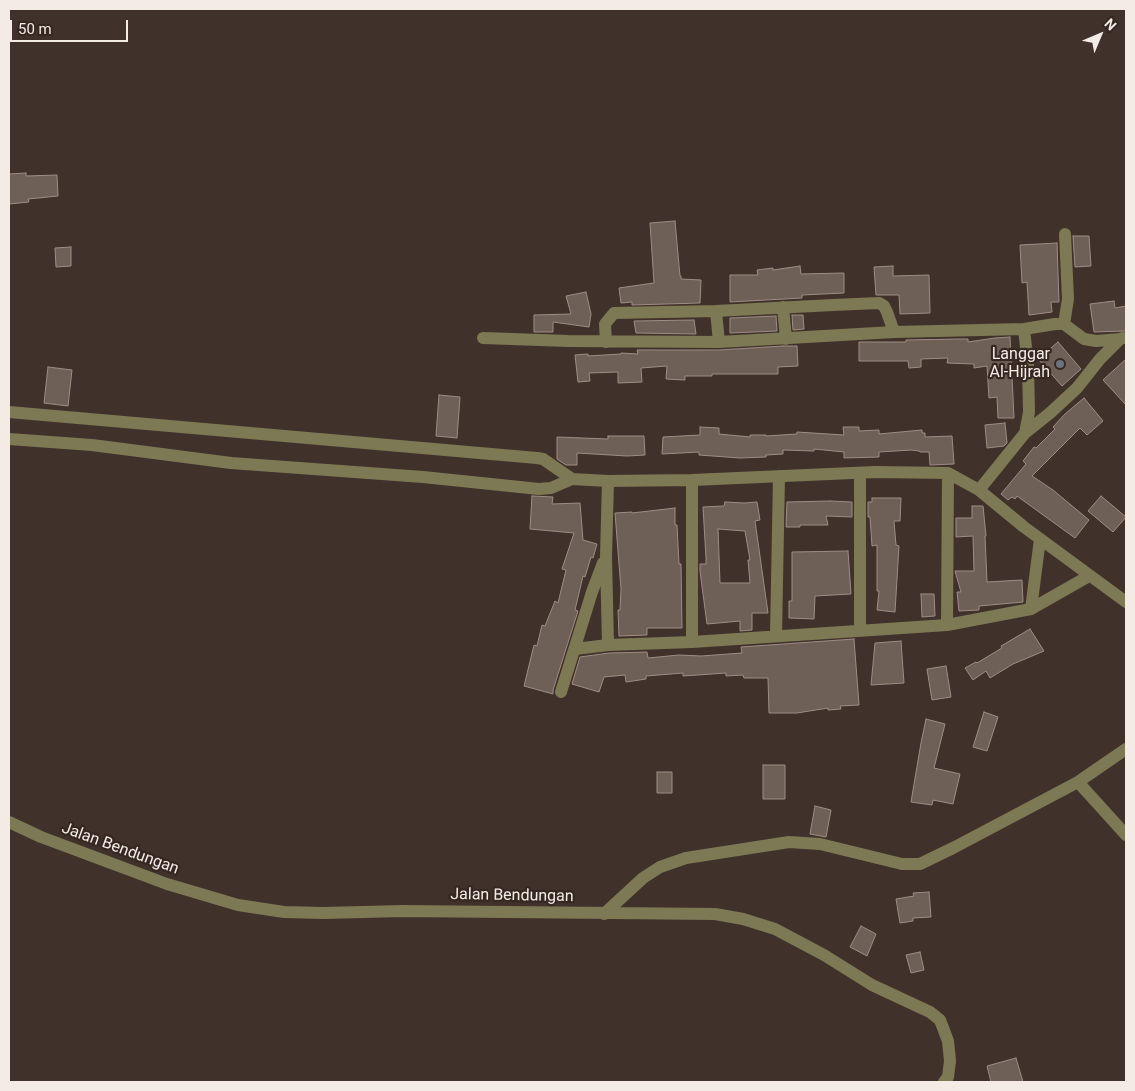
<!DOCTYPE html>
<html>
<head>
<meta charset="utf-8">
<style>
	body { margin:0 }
	#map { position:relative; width:1135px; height:1091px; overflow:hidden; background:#40322b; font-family:Roboto,sans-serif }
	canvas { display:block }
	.frame { position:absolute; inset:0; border:10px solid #f4ebe5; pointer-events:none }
	.north { position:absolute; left:1075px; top:10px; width:50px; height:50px; -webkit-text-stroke:4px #362821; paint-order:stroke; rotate:45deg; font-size:14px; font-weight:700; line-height:20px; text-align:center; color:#f4ebe5 }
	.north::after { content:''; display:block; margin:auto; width:18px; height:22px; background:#f4ebe5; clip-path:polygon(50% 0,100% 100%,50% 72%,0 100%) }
	.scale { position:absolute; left:10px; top:20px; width:118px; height:22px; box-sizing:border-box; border:2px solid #f4ebe5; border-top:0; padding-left:6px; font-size:15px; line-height:18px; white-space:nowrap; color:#f4ebe5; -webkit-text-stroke:4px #362821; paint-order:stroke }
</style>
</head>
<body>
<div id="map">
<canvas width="1135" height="1091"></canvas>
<div class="frame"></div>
<div class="north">N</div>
<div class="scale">50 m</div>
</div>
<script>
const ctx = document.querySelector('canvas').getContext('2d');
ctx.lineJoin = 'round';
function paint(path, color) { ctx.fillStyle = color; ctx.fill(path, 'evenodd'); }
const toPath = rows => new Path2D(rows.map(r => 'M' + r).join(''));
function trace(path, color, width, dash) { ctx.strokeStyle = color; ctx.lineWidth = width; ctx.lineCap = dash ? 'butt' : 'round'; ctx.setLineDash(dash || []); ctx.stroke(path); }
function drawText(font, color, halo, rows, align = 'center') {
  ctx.font = font + ' Roboto,sans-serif'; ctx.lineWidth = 4.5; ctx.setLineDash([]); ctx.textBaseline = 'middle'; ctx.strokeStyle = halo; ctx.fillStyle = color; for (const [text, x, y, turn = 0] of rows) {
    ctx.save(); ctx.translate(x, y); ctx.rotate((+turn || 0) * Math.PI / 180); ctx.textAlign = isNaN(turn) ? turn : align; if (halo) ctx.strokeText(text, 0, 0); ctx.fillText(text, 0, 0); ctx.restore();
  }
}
const building = toPath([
	[26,173,26,176,57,175,58,196,28,199,29,202,9,204,9,174,26,173],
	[675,221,680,276,681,276,681,279,701,280,700,303,632,305,632,302,621,303,619,288,654,283,650,223,675,221],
	[1073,236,1089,236,1091,266,1075,267,1073,236],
	[1057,243,1059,302,1051,302,1052,312,1029,315,1027,282,1022,283,1020,245,1057,243],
	[71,247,71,266,56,267,55,248,71,247],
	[800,266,801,274,844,273,844,293,802,295,802,298,730,302,730,275,758,275,757,270,773,268,773,270,800,266],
	[893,266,893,276,929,275,930,313,900,314,899,295,876,295,874,267,893,266],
	[586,292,591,314,589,327,553,322,553,332,534,332,534,315,571,314,566,296,586,292],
	[1114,301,1115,308,1126,306,1126,331,1094,332,1090,304,1114,301],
	[792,315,803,315,804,329,793,330,792,315],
	[776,316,777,331,730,333,730,318,776,316],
	[694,320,696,334,636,333,634,321,694,320],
	[1010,337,1014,418,998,418,997,397,989,398,987,366,974,368,974,364,947,363,948,358,921,359,921,367,909,368,908,361,859,361,859,342,906,342,906,340,958,339,968,339,968,342,995,338,1010,337],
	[1058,342,1081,369,1062,386,1038,359,1058,342],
	[783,346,797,346,798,366,778,367,778,374,712,374,712,376,685,376,685,380,666,379,667,366,641,368,642,382,618,383,618,372,589,373,590,381,578,382,575,355,588,354,588,356,621,354,621,353,638,354,637,350,719,350,783,346],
	[1126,359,1126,405,1103,380,1126,359],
	[48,367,72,370,68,406,44,403,48,367],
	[439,395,460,397,457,438,436,436,439,395],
	[1084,398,1103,421,1087,435,1080,428,1032,476,1053,490,1089,520,1075,538,1017,496,1015,499,1012,497,1008,500,1001,494,1026,464,1023,461,1034,447,1036,448,1055,429,1053,427,1065,414,1084,398],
	[1005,423,1007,443,1004,446,987,448,985,425,1005,423],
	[700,427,719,428,719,434,750,437,750,435,766,435,766,436,797,434,797,432,844,435,843,427,859,427,859,431,879,430,879,434,922,430,922,433,925,433,925,437,952,436,954,464,930,465,929,452,920,452,919,451,911,450,879,452,879,457,844,458,844,452,814,449,814,451,783,450,783,454,766,455,766,457,740,458,699,455,699,452,662,454,663,437,700,435,700,427],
	[608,436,644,436,645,455,627,456,577,453,577,465,566,465,557,459,557,437,608,439,608,436],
	[532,496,553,497,552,504,580,503,583,540,597,544,593,558,591,557,585,577,583,576,575,610,578,611,553,690,553,694,524,686,534,645,537,646,542,625,545,626,555,601,558,603,566,570,562,569,574,533,530,529,532,496],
	[1101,496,1126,517,1113,532,1088,511,1101,496],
	[872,498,901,498,900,521,894,521,896,545,899,546,895,612,877,610,879,591,877,591,877,545,872,546,870,517,868,517,868,502,872,502,872,498],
	[830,501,852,502,852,517,826,516,828,525,800,525,800,527,786,527,787,502,830,501],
	[725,502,744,503,757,502,760,520,755,521,768,613,752,613,752,630,740,631,740,621,707,624,700,571,700,564,706,564,706,558,703,507,724,506,725,502],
	[718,529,745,531,750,560,748,560,750,583,720,583,718,529],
	[972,506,983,506,986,536,985,536,987,582,1022,580,1023,602,979,606,979,610,959,611,957,592,961,592,955,571,974,571,973,536,956,537,956,518,972,518,972,506],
	[675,508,675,525,677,525,679,564,681,564,682,628,647,628,647,635,619,636,618,610,620,610,621,589,615,513,632,512,632,513,675,508],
	[848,551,851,594,815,596,814,619,789,618,789,601,792,601,792,552,848,551],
	[921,594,934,594,935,616,922,617,921,594],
	[1030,629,1044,651,1013,664,990,678,986,671,973,680,965,668,976,662,977,663,1002,648,1001,646,1030,629],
	[854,639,859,705,840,706,841,709,828,710,828,708,797,713,769,713,768,678,744,678,743,675,726,676,726,673,683,676,683,673,646,676,646,679,626,682,625,675,604,677,599,692,572,684,580,657,609,653,647,652,648,658,679,655,701,656,742,653,741,647,854,639],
	[901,641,904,683,871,685,875,643,901,641],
	[946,666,951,697,932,700,927,669,946,666],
	[984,712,998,717,987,751,973,747,984,712],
	[926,719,945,724,934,768,960,774,953,804,933,800,932,805,911,802,921,743,926,719],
	[763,765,785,765,785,799,763,799,763,765],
	[657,772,672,772,672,793,657,793,657,772],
	[815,806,831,810,826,837,810,834,815,806],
	[929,892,931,917,913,918,913,921,900,923,896,899,914,896,913,893,929,892],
	[861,926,876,934,867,956,850,947,861,926],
	[920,952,924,970,911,973,906,955,920,952],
	[1016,1058,1023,1082,991,1082,987,1066,1016,1058]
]);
paint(building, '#6f6057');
trace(building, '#9e8d84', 1);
trace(toPath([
	[783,307,786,339],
	[716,311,719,342],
	[1064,324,1068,299,1065,234],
	[1024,329,1028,365,1029,412,1025,433],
	[483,338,568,341,719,342,894,332,1024,329,1055,324,1064,324,1084,339,1096,341,1120,339],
	[606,342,605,324,614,313,716,311,833,305,879,303,884,306,887,312,894,332],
	[9,412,537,458,543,459,572,479],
	[9,439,92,445,231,463,423,477,539,489,551,488,572,479,608,481,692,480,875,472,948,473,979,490,1024,527,1126,602],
	[608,481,606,557,608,645],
	[979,490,1025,433,1050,413,1077,388,1100,359,1120,339,1123,338],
	[1031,609,1040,539],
	[947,625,948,473],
	[860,631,860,473],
	[776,635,779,476],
	[692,642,692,480],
	[575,649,608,645,692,642,947,625,1031,609,1089,576],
	[561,692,592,592,603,563],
	[1078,782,1126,835],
	[9,822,41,837,167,884,238,905,284,912,323,913,403,911,715,914,743,919,775,929,824,955,872,985,930,1012,940,1020,948,1041,950,1061,948,1077,944,1082],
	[604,914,643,878,660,867,686,858,789,842,820,844,902,864,920,864,953,848,1078,782,1126,749]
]), '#7e7955', 12);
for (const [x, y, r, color] of [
	[1060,364,5,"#6b7280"]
]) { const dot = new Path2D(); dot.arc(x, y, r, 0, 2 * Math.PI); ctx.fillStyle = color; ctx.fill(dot); trace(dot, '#362821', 2); }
drawText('16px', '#f4ebe5', '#362821', [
	["Langgar",1050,355],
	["Al-Hijrah",1050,373]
], 'right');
drawText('16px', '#f4ebe5', '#362821', [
	["Jalan Bendungan",120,849,20],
	["Jalan Bendungan",512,896,1]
]);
</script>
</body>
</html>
